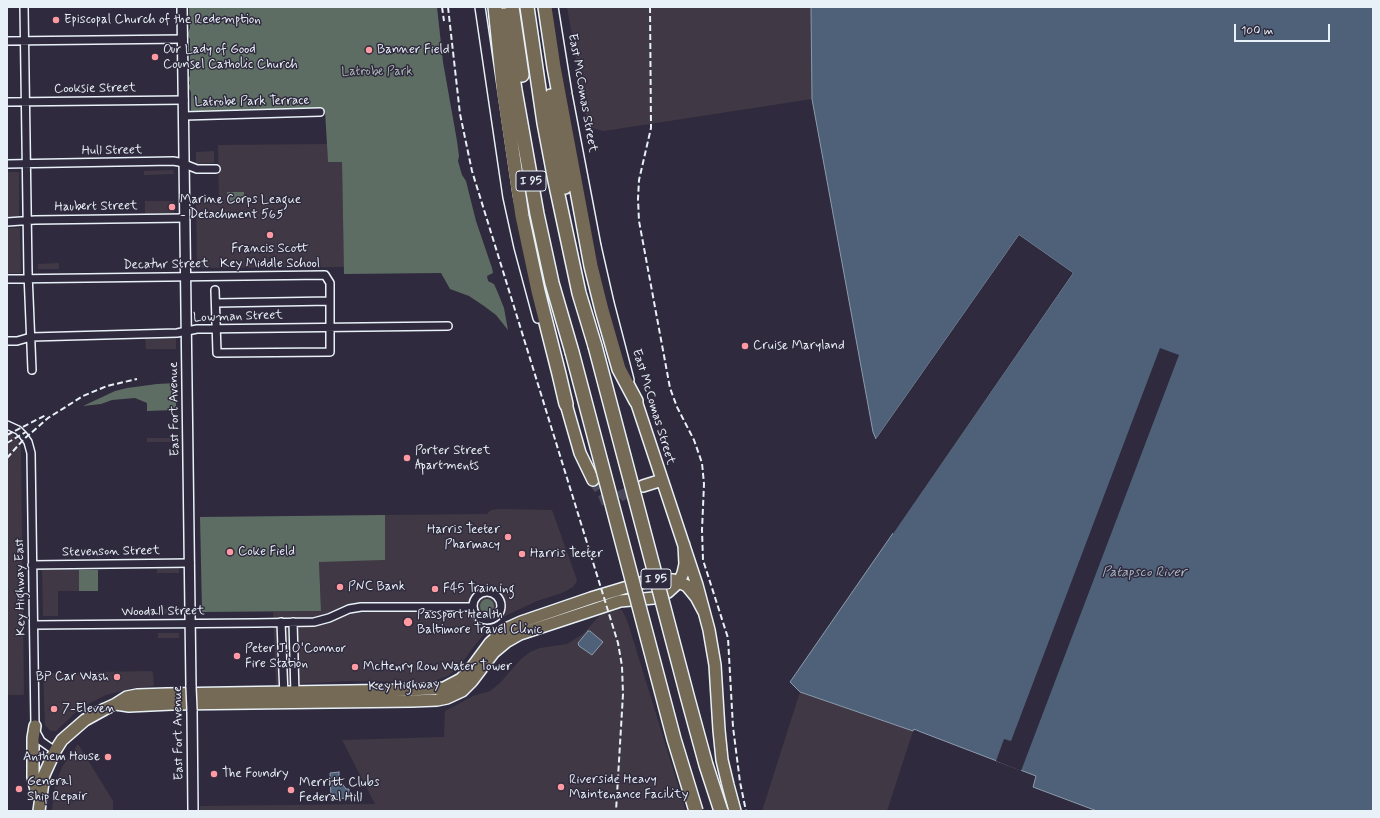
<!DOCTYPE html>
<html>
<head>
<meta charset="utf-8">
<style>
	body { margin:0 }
	#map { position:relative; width:1380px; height:818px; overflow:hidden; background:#2f2a3d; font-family:Mynerve,sans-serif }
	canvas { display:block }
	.frame { position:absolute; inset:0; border:8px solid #e8f1f8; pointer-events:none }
	.scale { position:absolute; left:1234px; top:24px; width:96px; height:18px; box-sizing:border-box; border:2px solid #e8f1f8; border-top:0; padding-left:5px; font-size:12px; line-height:14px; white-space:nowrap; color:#e8f1f8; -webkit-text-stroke:3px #2f2a3d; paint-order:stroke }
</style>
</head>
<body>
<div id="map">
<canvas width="1380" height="818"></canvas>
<div class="frame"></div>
<div class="scale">100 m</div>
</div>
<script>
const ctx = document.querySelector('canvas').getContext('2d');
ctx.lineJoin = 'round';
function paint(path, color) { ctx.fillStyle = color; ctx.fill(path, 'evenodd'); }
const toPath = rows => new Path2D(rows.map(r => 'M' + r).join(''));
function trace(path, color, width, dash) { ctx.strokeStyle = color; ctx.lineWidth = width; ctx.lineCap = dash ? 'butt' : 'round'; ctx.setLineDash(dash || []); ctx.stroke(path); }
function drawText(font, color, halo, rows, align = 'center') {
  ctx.font = font + ' Mynerve,sans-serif'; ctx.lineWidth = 3; ctx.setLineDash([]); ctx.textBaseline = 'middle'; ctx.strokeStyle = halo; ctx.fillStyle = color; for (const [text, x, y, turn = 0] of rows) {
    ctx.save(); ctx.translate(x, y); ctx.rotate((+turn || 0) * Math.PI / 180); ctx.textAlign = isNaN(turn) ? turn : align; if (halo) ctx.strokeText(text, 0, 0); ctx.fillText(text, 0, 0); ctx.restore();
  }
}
paint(toPath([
	[567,7,811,7,812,99,604,131,588,127],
	[327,144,328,162,342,162,344,267,197,268,196,202,219,202,218,145],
	[214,151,214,163,196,164,196,152],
	[173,170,174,174,144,175,144,171],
	[7,172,19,172,19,217,7,217],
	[145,201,174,201,174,213,145,214],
	[7,228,20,228,21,273,7,273],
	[59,263,59,269,38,269,38,264],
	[145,337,176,337,176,349,146,349],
	[7,431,19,440,21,448,24,695,7,695],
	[147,438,177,438,177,442,147,442],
	[499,509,552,510,576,577,577,581,573,587,562,593,537,601,501,618,488,629,472,649,460,666,448,676,431,682,349,681,276,685,273,612,321,611,319,561,385,560,385,515,487,514,491,510],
	[179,568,179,573,157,573,157,569],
	[42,570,98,570,98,591,58,591,58,616,43,616],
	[158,609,179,609,179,614,158,614],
	[618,609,622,610,627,620,686,811,200,811,200,806,375,804,342,740,444,737,445,711,473,696,490,691,500,683,520,660,530,652,540,648,567,644,583,634,602,613],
	[158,633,179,633,179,638,158,638],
	[151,671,153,673,154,686,133,688,106,695,84,706,75,713,56,731,51,731,45,725,43,673],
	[800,692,913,731,887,811,762,811],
	[78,744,113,801,113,811,52,811,54,789,62,767]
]), '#403844');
paint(toPath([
	[189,7,437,7,443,62,457,141,459,156,458,161,462,175,466,181,476,221,492,268,493,273,487,276,488,281,494,284,498,293,504,308,508,330,496,315,484,306,469,296,450,289,441,273,344,274,342,162,328,162,325,111,282,111,232,118,201,114,200,112,191,112,191,92,188,87,190,83,188,78,190,76,190,39,187,35,190,28],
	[227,192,244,192,244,202,227,202],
	[176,383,176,410,147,411,147,403,135,398,112,400,101,404,83,406,115,391,127,388,157,384],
	[385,515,385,560,319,562,321,611,202,612,200,517],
	[79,570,98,570,98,591,79,591],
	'480 606a7 7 0 1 1 14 0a7 7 0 1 1-14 0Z'
]), '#5e6d63');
const water = toPath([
	[811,7,1373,7,1373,811,1097,811,1033,787,1036,776,921,732,914,729,913,731,800,692,790,682,1073,273,1019,235,876,439,873,432,812,99,811,7],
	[588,631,590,631,603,642,592,655,579,646,578,643,588,631],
	[339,772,339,779,346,789,349,789,349,798,331,799,330,773,339,772]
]);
paint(water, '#4e6179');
trace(water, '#8c9bac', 1);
paint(toPath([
	[1019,235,1073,273,893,534,893,531,1071,273,1019,237,876,441,876,439],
	[1160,348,1179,355,1021,771,996,761,1004,739,1011,741]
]), '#2f2a3d');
trace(toPath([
	[593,480,603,494,609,508],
	[610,511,613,504,620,496,641,487]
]), '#4b4859', 11, [11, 5.5]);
const minor = toPath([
	[24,7,28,273,32,370],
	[7,41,183,39],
	[7,102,184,100],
	[184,116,320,112],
	[7,164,173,161,179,162,197,169,216,169],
	[7,222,35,220,185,218],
	[7,279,325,275,330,283,330,352,217,353,215,290],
	[216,303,330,301],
	[7,341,17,341,31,337,177,333,197,329,448,326],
	[7,425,18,430,23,435,28,442,31,453,35,726,36,732,41,741,55,751],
	[32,565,190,563],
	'473 606a14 14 0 1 1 28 0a14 14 0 1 1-28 0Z',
	[281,622,284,696],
	[293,622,295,694],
	[34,625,255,623,314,622,329,618,349,609,361,607,473,607]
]);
const tertiary = toPath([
	[182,7,191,687],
	[480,7,508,197,519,247,538,318],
	[553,7,567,94,596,246,609,303,629,380],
	[192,710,193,811]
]);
const primary = toPath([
	[636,401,697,585,709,630,715,665,719,730,722,760,728,785,735,811],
	[566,404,580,453,593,480],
	[643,486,662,480],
	[116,704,129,706,172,704,412,701,437,700,447,698,462,691,472,681,494,652,506,642,520,634,620,601,654,598,668,592,679,582,683,573,685,564,684,545],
	[35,726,33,738,33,777,37,795],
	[39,811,44,775,55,751,62,740,85,720,105,709,116,704,127,697,137,695,167,694,410,690,444,688,461,679,473,666,490,643,502,632,508,628,521,622,591,598,654,579,673,580,679,582,687,586,696,597,704,612]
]);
const motorway = toPath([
	[495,7,504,95,522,216,538,291,559,374,566,404],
	[512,7,522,75],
	[527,7,544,123,555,181,579,293,595,346],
	[545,7,554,67,591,266,602,310,619,369,636,401],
	[504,15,515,90,537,214,552,283,572,352],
	[551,96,565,187]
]);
trace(minor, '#e8f1f8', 10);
trace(tertiary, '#e8f1f8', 12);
trace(primary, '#e8f1f8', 14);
trace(motorway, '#e8f1f8', 16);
trace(minor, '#2f2a3d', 7);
trace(tertiary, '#2f2a3d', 9);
trace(primary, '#756a55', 11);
trace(motorway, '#756a55', 13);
trace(toPath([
	[442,7,444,21],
	[448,7,460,114,472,171,618,643,622,666,623,694,616,811],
	[650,7,651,128,639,180,638,199,639,221,670,388,677,407,694,440,702,463,704,484,702,530,703,560,728,638,733,727,740,782,746,811],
	[7,435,46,415],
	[7,443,26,432],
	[7,458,23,440,48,418,83,396,107,386,137,379]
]), '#e8f1f8', 2, [6, 3]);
const tertiaryBridge = toPath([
	[191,687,192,710]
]);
const motorwayBridge = toPath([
	[595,346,688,699,706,765,721,811],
	[572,352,674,739,696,811]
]);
trace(tertiaryBridge, '#e8f1f8', 12, []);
trace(motorwayBridge, '#e8f1f8', 16, []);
trace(tertiaryBridge, '#2f2a3d', 9);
trace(motorwayBridge, '#756a55', 13);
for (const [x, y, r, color] of [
	[56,20,4,"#ff9aa2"],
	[369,50,4,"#ff9aa2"],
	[155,57,4,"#ff9aa2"],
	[172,207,4,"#ff9aa2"],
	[270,235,4,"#ff9aa2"],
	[745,346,4,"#ff9aa2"],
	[407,458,4,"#ff9aa2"],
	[508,537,4,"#ff9aa2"],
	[230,552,4,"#ff9aa2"],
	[522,554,4,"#ff9aa2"],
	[340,587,4,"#ff9aa2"],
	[435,589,4,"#ff9aa2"],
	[408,622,5,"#ff9aa2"],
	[237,656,4,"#ff9aa2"],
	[355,667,4,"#ff9aa2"],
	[117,677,4,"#ff9aa2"],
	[54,709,4,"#ff9aa2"],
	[108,757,4,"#ff9aa2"],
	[214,774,4,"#ff9aa2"],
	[561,787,4,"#ff9aa2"],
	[19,789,4,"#ff9aa2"],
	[291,790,4,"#ff9aa2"]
]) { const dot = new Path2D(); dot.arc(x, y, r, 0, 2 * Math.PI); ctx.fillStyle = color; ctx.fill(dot); trace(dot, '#2f2a3d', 1.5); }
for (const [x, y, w] of [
	[531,181,30],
	[656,579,30]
]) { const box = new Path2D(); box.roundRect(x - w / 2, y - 10, w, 20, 3); ctx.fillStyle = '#2f2a3d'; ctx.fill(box); trace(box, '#e8f1f8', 1); }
drawText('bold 12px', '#e8f1f8', null, [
	["I 95",531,181],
	["I 95",656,579]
]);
drawText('13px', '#e8f1f8', '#2f2a3d', [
	["Episcopal Church of the Redemption",64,20],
	["Our Lady of Good",163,50],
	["Counsel Catholic Church",163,65],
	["Banner Field",377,50],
	["Marine Corps League",180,200],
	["- Detachment 565",180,215],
	["Francis Scott",270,249,"center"],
	["Key Middle School",270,264,"center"],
	["Cruise Maryland",753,346],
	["Porter Street",415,451],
	["Apartments",415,466],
	["Harris Teeter",500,530,"right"],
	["Pharmacy",500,545,"right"],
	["Coke Field",238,552],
	["Harris Teeter",530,554],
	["PNC Bank",348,587],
	["F45 Training",443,589],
	["Passport Health",417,615],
	["Baltimore Travel Clinic",417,630],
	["Peter J. O'Connor",245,649],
	["Fire Station",245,664],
	["McHenry Row Water Tower",363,667],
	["BP Car Wash",109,677,"right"],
	["7-Eleven",62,709],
	["Anthem House",100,757,"right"],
	["The Foundry",222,774],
	["Riverside Heavy",569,780],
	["Maintenance Facility",569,795],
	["General",27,782],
	["Ship Repair",27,797],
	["Merritt Clubs",299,783],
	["Federal Hill",299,798]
], 'left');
drawText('13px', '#aab6b5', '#2f2a3d', [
	["Latrobe Park",377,72]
]);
drawText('13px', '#e8f1f8', '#2f2a3d', [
	["Cooksie Street",95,89,-1],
	["East McComas Street",582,93,80],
	["Latrobe Park Terrace",252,102,-1],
	["Hull Street",112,151,-1],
	["Haubert Street",96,207,-1],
	["Decatur Street",166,265,-1],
	["Lowman Street",238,317,-2],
	["East McComas Street",653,407,73],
	["East Fort Avenue",175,409,-91],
	["Stevenson Street",111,552,-1],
	["Key Highway East",21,587,-91],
	["Woodall Street",163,612,-1],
	["Key Highway",404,686,-2],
	["East Fort Avenue",179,733,-91]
]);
drawText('italic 14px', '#aab7c5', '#2f2a3d', [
	["Patapsco River",1144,573]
]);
</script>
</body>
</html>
